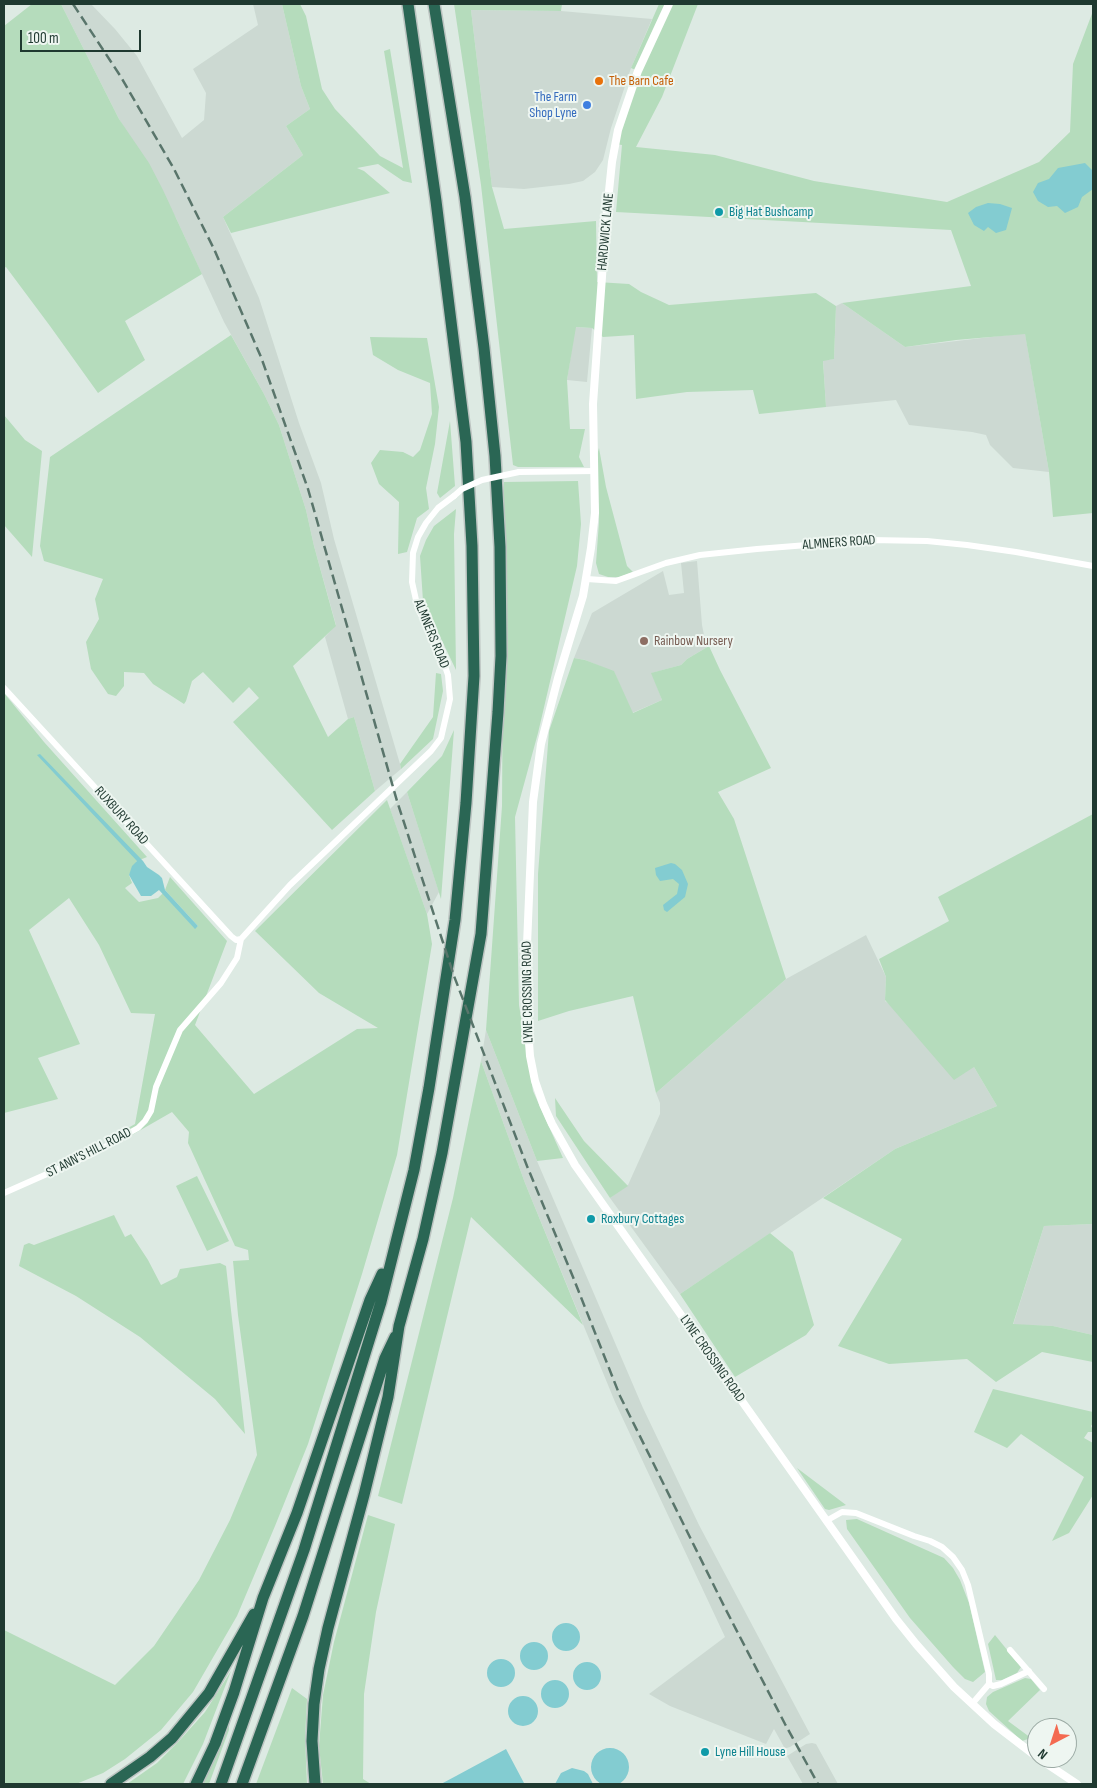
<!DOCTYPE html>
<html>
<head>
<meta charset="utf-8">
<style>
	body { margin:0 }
	#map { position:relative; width:1097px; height:1788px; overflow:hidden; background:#ddeae3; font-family:"Sofia Sans Condensed",sans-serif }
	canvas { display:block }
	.frame { position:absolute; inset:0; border:5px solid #1f3930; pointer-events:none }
	.north { position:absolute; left:1027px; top:1718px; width:50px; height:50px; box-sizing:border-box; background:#eef6f1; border:1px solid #9baaa4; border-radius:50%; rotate:220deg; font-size:14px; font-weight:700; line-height:20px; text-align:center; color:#1f3930 }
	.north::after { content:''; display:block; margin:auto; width:18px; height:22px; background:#f46a51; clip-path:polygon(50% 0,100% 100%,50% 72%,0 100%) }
	.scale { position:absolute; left:20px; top:30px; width:121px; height:22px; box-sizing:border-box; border:2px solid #1f3930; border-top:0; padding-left:6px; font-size:15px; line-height:18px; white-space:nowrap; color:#1f3930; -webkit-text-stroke:4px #eef6f1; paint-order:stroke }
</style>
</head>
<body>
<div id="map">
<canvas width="1097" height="1788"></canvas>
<div class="frame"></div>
<div class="north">N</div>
<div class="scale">100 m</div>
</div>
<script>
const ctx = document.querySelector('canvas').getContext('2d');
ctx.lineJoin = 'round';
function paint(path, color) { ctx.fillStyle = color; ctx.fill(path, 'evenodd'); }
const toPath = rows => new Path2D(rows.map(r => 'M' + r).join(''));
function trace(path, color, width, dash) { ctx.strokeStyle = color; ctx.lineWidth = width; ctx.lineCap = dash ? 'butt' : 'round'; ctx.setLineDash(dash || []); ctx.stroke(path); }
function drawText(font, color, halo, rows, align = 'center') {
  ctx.font = font + ' "Sofia Sans Condensed",sans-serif'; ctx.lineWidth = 4; ctx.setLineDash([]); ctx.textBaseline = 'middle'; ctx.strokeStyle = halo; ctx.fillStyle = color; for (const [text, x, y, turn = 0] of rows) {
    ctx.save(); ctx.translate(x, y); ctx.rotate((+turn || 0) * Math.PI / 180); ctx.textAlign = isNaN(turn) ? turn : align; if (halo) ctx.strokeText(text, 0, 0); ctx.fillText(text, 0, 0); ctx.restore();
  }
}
paint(toPath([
	[61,4,91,4,115,29,137,56,182,138,204,120,206,93,193,69,258,25,253,4,282,4,301,86,310,109,286,126,303,155,223,217,259,298,299,423,321,483,334,539,400,764,401,769,375,791,354,717,348,719,325,637,336,625,314,546,306,510,279,425,264,394,224,322,176,218,119,119],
	[471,10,561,11,652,19,631,68,611,128,603,160,595,172,583,181,569,184,524,189,492,187],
	[842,303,905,347,1025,333,1049,472,1013,468,990,445,986,435,972,432,909,425,896,400,826,407,823,360,834,359,836,306],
	[575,327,592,328,587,382,567,380],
	[697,561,702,625,704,635,709,646,687,659,681,665,652,673,662,700,632,713,614,672,585,660,574,658,592,613,663,571,669,595,684,593,681,563],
	[407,792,439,892,427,914,390,809],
	[866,935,886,977,885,1001,974,1067,997,1106,895,1149,680,1294,610,1198,628,1185,660,1114,660,1103,656,1093,786,979],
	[486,1030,537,1161,643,1408,699,1525,810,1734,790,1747,783,1749,784,1747,774,1729,766,1744,670,1706,649,1694,725,1637,615,1402,525,1183,481,1061],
	[1093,1224,1093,1335,1053,1326,1013,1325,1044,1226],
	[812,1743,816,1744,838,1784,803,1784,787,1756,806,1744]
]), '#ccd9d2');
paint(toPath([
	[32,4,61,4,119,119,149,163,163,190,202,274,125,321,145,360,98,393,50,326,6,267,4,268,4,26],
	[282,4,300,4,306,16,322,89,335,109,380,156,403,168,384,51,390,49,412,183,403,181,378,164,357,168,364,171,390,193,231,233,223,217,303,155,286,126,310,109,301,86],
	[454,4,562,4,561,11,471,10,492,187,504,229,596,221,597,282,629,284,641,292,669,305,816,293,836,306,834,359,823,361,826,407,759,414,753,390,687,392,636,399,634,335,603,337,592,328,576,327,567,380,570,429,585,429,579,457,584,467,518,467,513,465,481,185],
	[659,4,698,4,662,97,636,147,715,155,814,181,947,202,1039,162,1070,132,1073,64,1093,11,1093,513,1053,517,1049,472,1025,334,956,340,905,347,842,303,971,286,951,230,616,212,622,145,615,144,638,71,631,68],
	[231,335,264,394,279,425,306,510,314,546,336,626,293,666,328,737,348,719,354,717,375,791,332,830,233,722,259,698,249,687,233,703,203,672,192,681,186,701,184,704,153,684,144,673,124,672,124,686,116,696,108,694,91,669,86,642,99,619,95,599,103,579,44,561,40,546,50,457],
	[370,337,427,338,439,407,435,444,426,488,429,509,417,518,407,552,398,554,399,502,379,484,371,463,380,450,403,452,413,457,420,450,432,414,430,383,398,370,373,355],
	[4,415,25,440,42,451,32,557,4,525],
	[450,421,455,486,440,498,437,493],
	[599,448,606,487,627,566,633,572,620,577,608,577,599,574,596,563,599,522,596,459],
	[578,481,581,524,577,566,538,733,515,817,519,1005,533,1091,563,1158,537,1161,486,1030,502,806,504,482],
	[456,509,454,534,456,670,423,601,420,556,426,540,434,526],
	[709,646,720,670,771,768,718,792,734,819,786,979,656,1093,633,996,569,1011,538,1021,538,874,549,731,574,658,585,660,614,671,633,713,662,700,651,673,681,665,687,659],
	[436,673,441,674,443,691,433,739,401,769,400,764,433,717],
	[4,693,44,742,147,857,137,861,129,875,132,883,125,888,139,902,158,898,163,893,195,928,198,926,165,890,170,877,227,941,195,1025,254,1094,357,1029,378,1028,319,993,255,931,387,800,427,914,432,944,397,1155,362,1274,308,1444,275,1526,237,1616,193,1692,161,1730,125,1759,103,1773,76,1784,4,1784,4,1630,115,1685,154,1646,199,1580,230,1520,257,1455,238,1315,233,1261,249,1260,248,1250,235,1246,188,1143,189,1132,172,1112,125,1139,121,1132,135,1124,155,1014,131,1013,99,945,69,898,29,930,80,1044,38,1058,58,1099,4,1113],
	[454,730,441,899,407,792,442,756],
	[1093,814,1093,1224,1044,1226,1013,1324,1053,1326,1093,1335,1093,1362,1042,1352,996,1382,967,1359,889,1364,838,1346,902,1239,823,1198,895,1149,997,1106,974,1067,954,1080,885,1000,886,977,879,959,949,921,938,897],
	[481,1061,525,1183,583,1325,471,1217,402,1504,378,1496,453,1198],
	[555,1098,584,1141,628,1186,610,1198,556,1116],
	[197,1176,229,1241,207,1251,176,1186],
	[114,1215,125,1237,131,1234,148,1260,161,1285,177,1277,180,1269,220,1263,226,1266,245,1434,215,1399,140,1337,76,1296,19,1266,24,1245,29,1243,34,1245],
	[770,1233,793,1252,814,1325,806,1335,735,1377,680,1294],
	[993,1389,1093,1412,1093,1423,1091,1426,1093,1430,1092,1432,1088,1432,1084,1438,1093,1443,1093,1495,1069,1533,1052,1541,1084,1477,1021,1434,1007,1448,974,1432],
	[797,1468,846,1505,829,1510,825,1509],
	[368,1515,395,1524,376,1612,364,1694,363,1779,371,1784,323,1784,319,1746,323,1695,334,1642],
	[857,1519,944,1558,953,1568,960,1580,969,1603,985,1672,973,1682,965,1679,953,1667,910,1618,847,1529,846,1520],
	[995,1635,1021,1667,1017,1673,1002,1680,996,1680,988,1644],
	[231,1671,203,1744,183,1784,127,1784,157,1763,179,1741,205,1712],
	[1025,1678,1031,1679,1040,1690,1008,1721,1031,1738,1022,1741,989,1711,986,1704,987,1697,993,1692],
	[292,1688,307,1699,305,1738,307,1784,256,1784],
	[229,1722,229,1730,209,1784,202,1784]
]), '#b5dcbc');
paint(toPath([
	[1085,163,1093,171,1093,189,1082,197,1078,207,1065,213,1057,206,1048,207,1038,201,1033,192,1038,183,1049,179,1058,168],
	[988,203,1000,204,1012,208,1006,230,996,233,988,227,984,231,974,225,968,213,976,207],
	[40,754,143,861,147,867,159,875,162,878,165,890,198,926,195,929,159,890,151,896,141,896,129,875,132,866,137,861,37,755],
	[671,863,675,864,682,870,688,884,685,897,667,912,664,910,663,905,677,894,679,884,673,879,660,881,656,875,655,868],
	'552 1637a14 14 0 1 1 28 0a14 14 0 1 1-28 0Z',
	'520 1656a14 14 0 1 1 28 0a14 14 0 1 1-28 0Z',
	'487 1673a14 14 0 1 1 28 0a14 14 0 1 1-28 0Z',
	'573 1676a14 14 0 1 1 28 0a14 14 0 1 1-28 0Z',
	'541 1694a14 14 0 1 1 28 0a14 14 0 1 1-28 0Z',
	'508 1711a15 15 0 1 1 30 0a15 15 0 1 1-30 0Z',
	'591 1767a19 19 0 1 1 38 0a19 19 0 1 1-38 0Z',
	[506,1749,524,1783,441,1784,456,1776],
	[572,1768,584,1771,588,1774,593,1784,555,1784,561,1773]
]), '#83ccd1');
const motorway = toPath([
	[111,1784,150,1757,172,1738,209,1693,254,1614],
	[196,1784,215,1744,234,1692,263,1598,297,1513,370,1300,382,1274],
	[221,1784,304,1550,381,1302,414,1170,429,1088,455,920,466,803,474,676,472,546,466,442,436,201,408,4],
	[242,1784,303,1616,385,1358,395,1337],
	[315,1784,312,1741,314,1704,319,1669,328,1628,364,1495,388,1397,399,1326,423,1239,442,1153,481,934,498,712,501,656,500,547,495,456,484,348,465,197,434,4]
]);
trace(motorway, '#bcc4c1', 14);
trace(toPath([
	[519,472,595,471],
	[587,579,616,581,666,563,700,555,757,549,870,540,927,541,967,545,1016,552,1093,566],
	[4,688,231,936,236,940,241,939],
	[4,1193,92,1154,138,1128,145,1121,151,1111,156,1087,180,1030,221,983,237,958,241,939,290,885,431,751,441,738,450,699,448,675,439,649,418,609,412,582,413,553,418,537,426,523,438,508,454,496],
	[826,1521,842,1512,856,1513,914,1536,930,1541,942,1547,953,1557,962,1570,968,1585,989,1674,989,1684,972,1704],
	[1010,1650,1044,1689],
	[989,1684,993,1686,1001,1684,1029,1671]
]), '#fff', 6);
trace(toPath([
	[669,4,638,71,618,130,612,162,606,220,593,404,595,513,591,548,583,596,558,678,541,744,533,802,527,945,527,1015,530,1056,535,1081,543,1104,552,1124,575,1165,896,1619,916,1644,954,1687,994,1724,1037,1757],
	[1038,1758,1077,1784]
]), '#fff', 8);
trace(motorway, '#2a6654', 11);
trace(toPath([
	[73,4,121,77,174,169,214,249,261,357,308,489,397,801,420,872,454,976,527,1166,573,1277,620,1396,725,1608,785,1724,818,1784]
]), '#59756b', 2.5, [10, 5]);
trace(toPath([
	[454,496,462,489,482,480,519,472]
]), '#fff', 6);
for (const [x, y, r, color] of [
	[599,81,5,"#e8710a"],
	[587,105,5,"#3f7fe0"],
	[719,212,5,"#0f9aa8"],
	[644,641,5,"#8d6e63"],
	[591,1219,5,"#0f9aa8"],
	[705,1752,5,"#0f9aa8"]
]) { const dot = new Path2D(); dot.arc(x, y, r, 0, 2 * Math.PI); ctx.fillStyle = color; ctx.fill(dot); trace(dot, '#eef6f1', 2); }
drawText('14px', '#c56008', '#eef6f1', [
	["The Barn Cafe",609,81]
], 'left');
drawText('14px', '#366cbe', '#eef6f1', [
	["The Farm",577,97],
	["Shop Lyne",577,113]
], 'right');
drawText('14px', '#0d838f', '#eef6f1', [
	["Big Hat Bushcamp",729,212],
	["Roxbury Cottages",601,1219],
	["Lyne Hill House",715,1752]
], 'left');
drawText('14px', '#1f3930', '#eef6f1', [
	["HARDWICK LANE",606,232,-85],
	["ALMNERS ROAD",839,543,-4],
	["ALMNERS ROAD",431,634,68],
	["RUXBURY ROAD",121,816,48],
	["LYNE CROSSING ROAD",528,992,-91],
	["ST ANN'S HILL ROAD",89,1153,-27],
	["LYNE CROSSING ROAD",712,1359,55]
]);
drawText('14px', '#785e54', '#eef6f1', [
	["Rainbow Nursery",654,641]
], 'left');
</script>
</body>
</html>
